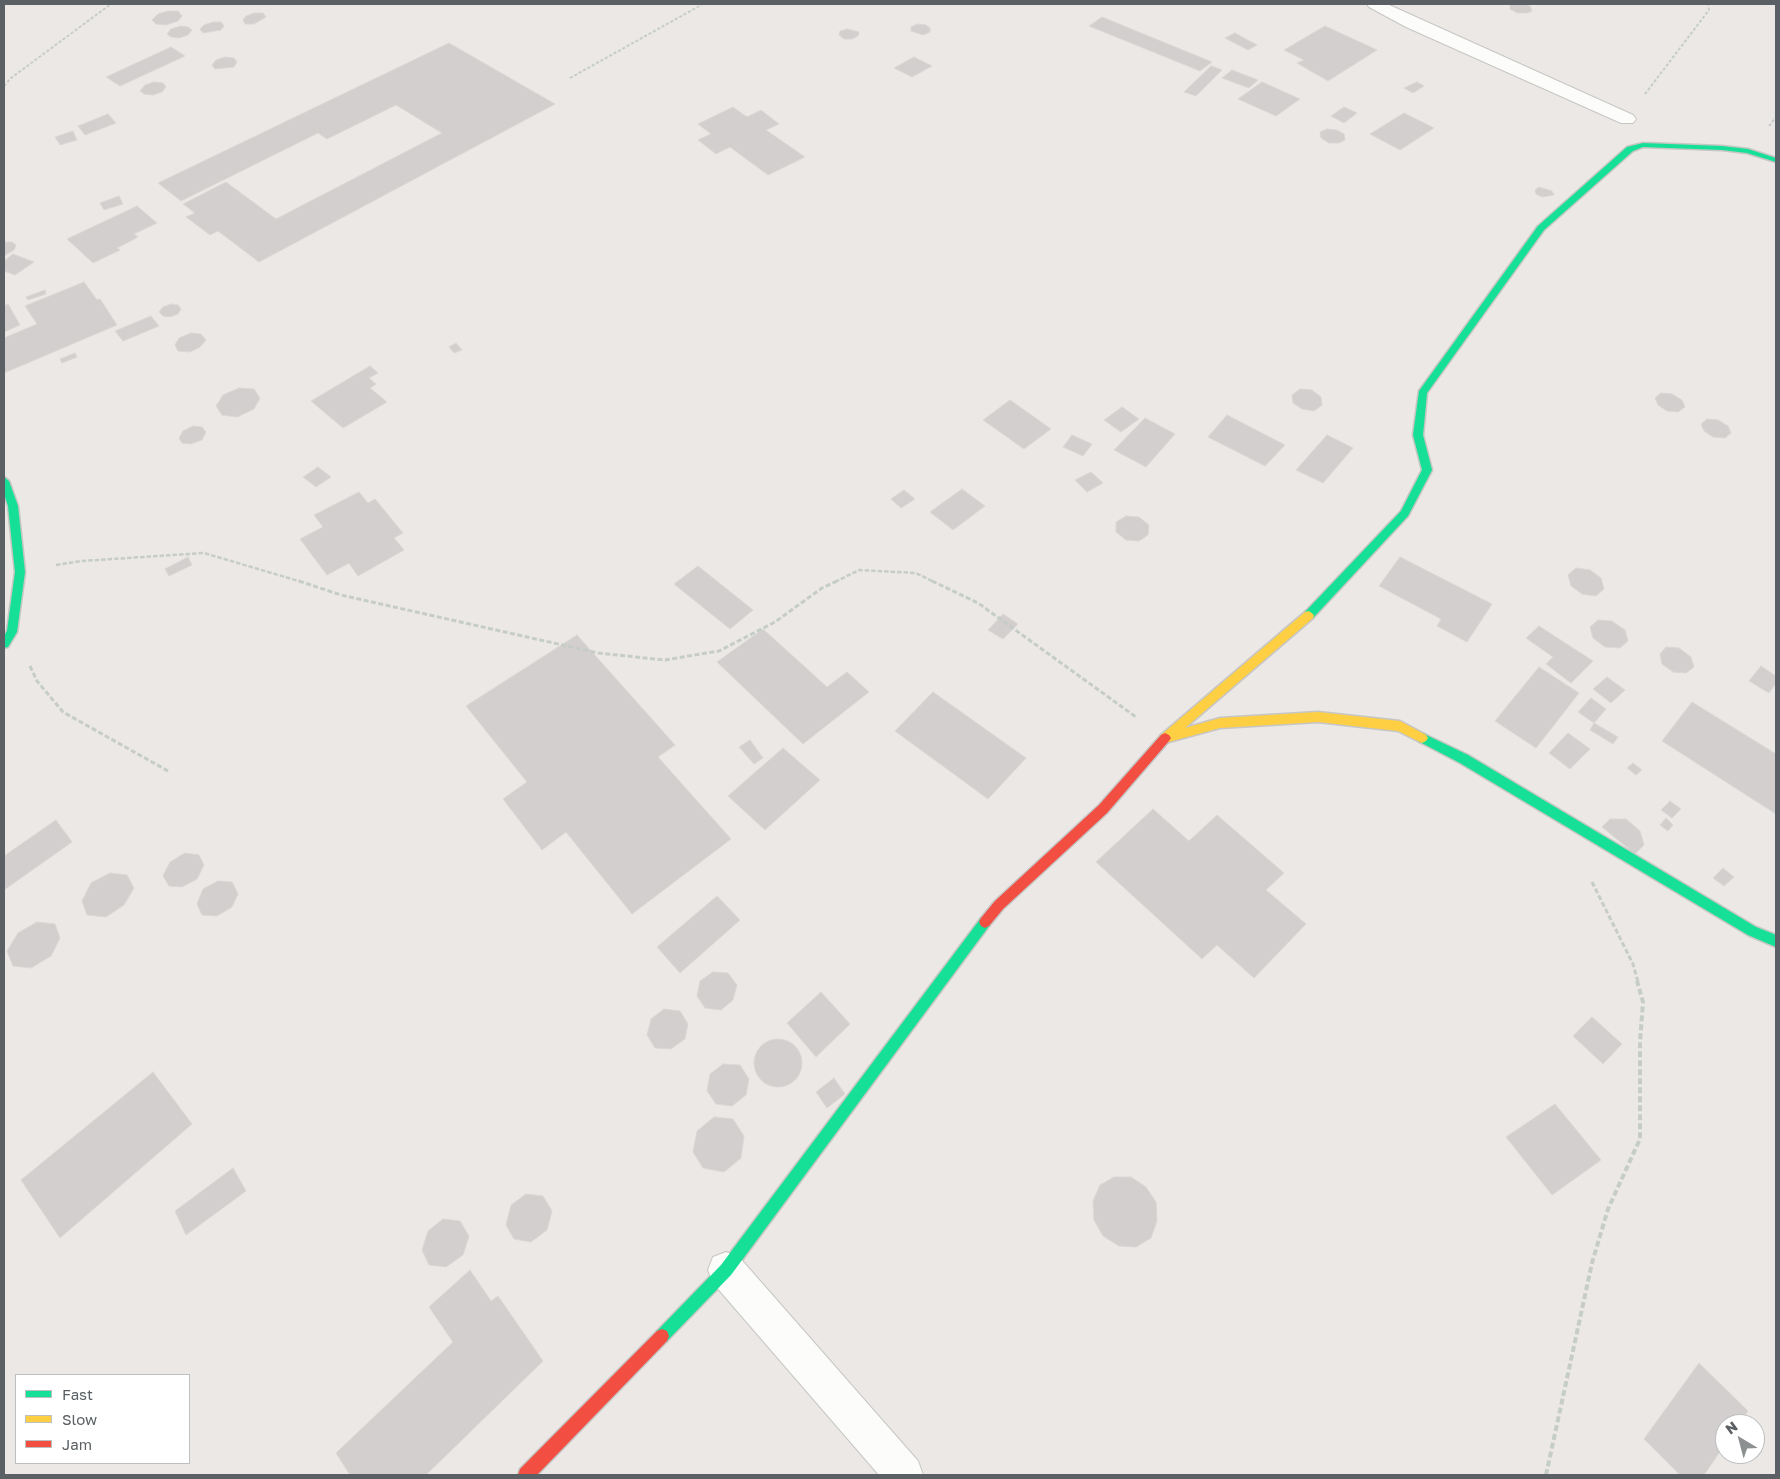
<!DOCTYPE html>
<html>
<head>
<meta charset="utf-8">
<style>
	body { margin:0 }
	#map { position:relative; width:1780px; height:1479px; overflow:hidden; background:#ebe8e5; font-family:"Golos Text",sans-serif }
	canvas { display:block }
	.frame { position:absolute; inset:0; border:5px solid #5a6064; pointer-events:none }
	.legend { position:absolute; left:15px; top:1374px; width:175px; height:90px; box-sizing:border-box; background:#fff; border:1px solid #bdbfc1; margin:0; padding:6px 9px; list-style:none; font-size:15px; color:#5a6064 }
	.legend li { display:flex; align-items:center; gap:10px; height:25px }
	.legend b { width:25px; border:1px solid #bdbfc1 }
	.north { position:absolute; left:1715px; top:1414px; width:50px; height:50px; box-sizing:border-box; background:#fff; border:1px solid #bdbfc1; border-radius:50%; rotate:323deg; font-size:14px; font-weight:700; line-height:20px; text-align:center; color:#5a6064 }
	.north::after { content:''; display:block; margin:auto; width:18px; height:22px; background:#8d9091; clip-path:polygon(50% 0,100% 100%,50% 72%,0 100%) }
</style>
</head>
<body>
<div id="map">
<canvas width="1780" height="1479"></canvas>
<div class="frame"></div>
<ul class="legend">
<li><b style="height:6px;background:#16e098"></b>Fast</li>
<li><b style="height:6px;background:#ffcf43"></b>Slow</li>
<li><b style="height:6px;background:#f24e42"></b>Jam</li>
</ul>
<div class="north">N</div>
</div>
<script>
const ctx = document.querySelector('canvas').getContext('2d');
ctx.lineJoin = 'round';
function paint(path, color) { ctx.fillStyle = color; ctx.fill(path, 'evenodd'); }
const toPath = rows => new Path2D(rows.map(r => 'M' + r).join(''));
function trace(path, color, width, dash) { ctx.strokeStyle = color; ctx.lineWidth = width; ctx.lineCap = dash ? 'butt' : 'round'; ctx.setLineDash(dash || []); ctx.stroke(path); }
const building = toPath([
	[1510,4,1525,4,1530,6,1532,11,1527,13,1517,13,1510,9,1510,4],
	[168,11,178,11,182,16,178,21,166,25,156,24,152,20,158,14,168,11],
	[254,13,263,13,266,17,254,24,245,24,243,20,246,16,254,13],
	[1102,17,1212,62,1200,71,1089,26,1102,17],
	[213,22,221,22,224,26,221,30,203,33,200,29,204,25,213,22],
	[917,24,926,25,930,28,930,32,923,35,911,31,911,27,917,24],
	[181,26,188,27,192,30,188,35,179,38,171,37,167,34,171,29,181,26],
	[1325,26,1377,50,1328,81,1297,63,1304,60,1284,50,1325,26],
	[847,29,859,32,858,36,852,39,844,39,839,35,840,31,847,29],
	[1235,33,1257,45,1248,50,1225,38,1235,33],
	[449,43,555,104,259,262,218,231,210,235,186,217,195,213,183,204,226,182,276,219,442,133,396,105,327,139,318,133,181,201,158,183,449,43],
	[171,47,185,56,120,86,106,77,171,47],
	[225,57,234,58,237,62,234,67,215,69,212,65,216,60,225,57],
	[914,57,932,66,912,77,894,68,914,57],
	[1211,66,1222,70,1196,96,1184,92,1211,66],
	[1232,70,1258,80,1249,88,1222,78,1232,70],
	[154,82,163,83,166,87,162,92,153,95,144,94,140,91,145,85,154,82],
	[1262,82,1300,99,1276,116,1238,99,1262,82],
	[1417,82,1424,86,1413,93,1404,88,1417,82],
	[733,107,747,117,761,110,779,124,766,130,805,157,768,175,730,147,716,154,698,140,711,134,698,124,733,107],
	[1344,107,1357,113,1344,123,1331,116,1344,107],
	[1404,113,1434,128,1400,150,1370,134,1404,113],
	[108,114,116,123,85,135,78,126,108,114],
	[1327,129,1337,130,1344,134,1345,140,1339,143,1329,143,1321,138,1320,132,1327,129],
	[73,131,77,140,60,145,55,137,73,131],
	[1539,187,1552,191,1554,195,1542,197,1536,194,1535,190,1539,187],
	[119,196,123,204,104,210,100,203,119,196],
	[137,206,157,223,134,234,138,237,117,248,120,250,93,263,67,239,137,206],
	[4,242,12,242,16,245,14,250,4,256,4,242],
	[13,254,34,262,15,275,4,271,4,261,13,254],
	[84,282,97,300,100,299,117,325,4,373,4,338,37,324,25,306,84,282],
	[45,290,46,294,28,300,26,297,45,290],
	[8,304,20,325,4,332,4,306,8,304],
	[171,304,178,305,181,309,178,314,170,317,163,316,159,312,163,307,171,304],
	[151,316,159,326,123,341,115,331,151,316],
	[191,333,201,334,206,340,200,347,190,352,178,351,175,345,179,338,191,333],
	[456,343,462,350,454,353,449,347,456,343],
	[75,353,77,357,62,363,60,359,75,353],
	[370,366,378,373,369,378,376,384,370,388,387,402,343,428,311,401,370,366],
	[239,388,254,389,260,398,254,409,237,417,222,415,216,406,223,395,239,388],
	[1300,389,1312,390,1321,397,1322,405,1314,411,1302,409,1293,403,1292,395,1300,389],
	[1661,393,1672,394,1682,400,1685,407,1678,412,1667,411,1658,405,1655,398,1661,393],
	[1010,400,1051,429,1024,449,983,420,1010,400],
	[1122,407,1139,419,1121,432,1104,420,1122,407],
	[1227,415,1285,445,1265,466,1208,437,1227,415],
	[1145,418,1175,434,1146,467,1114,450,1145,418],
	[1707,419,1718,420,1728,426,1731,433,1725,438,1713,437,1704,431,1701,424,1707,419],
	[193,426,202,427,206,432,202,440,191,444,182,443,179,438,183,431,193,426],
	[1072,435,1092,444,1083,456,1063,447,1072,435],
	[1327,435,1353,448,1323,483,1296,470,1327,435],
	[318,467,331,477,316,487,303,477,318,467],
	[1091,472,1103,483,1087,492,1075,480,1091,472],
	[962,489,985,506,953,530,930,512,962,489],
	[904,490,915,499,901,508,891,499,904,490],
	[359,492,368,503,375,499,403,533,394,538,404,550,358,576,349,563,327,575,300,539,323,527,314,515,359,492],
	[1126,516,1139,517,1149,525,1148,535,1139,541,1126,540,1116,532,1116,522,1126,516],
	[188,557,192,565,169,576,165,569,188,557],
	[1400,557,1492,604,1467,642,1437,626,1441,619,1379,586,1400,557],
	[698,566,753,610,730,629,674,584,698,566],
	[1576,568,1590,570,1601,578,1604,589,1596,596,1582,594,1571,586,1568,575,1576,568],
	[1003,614,1018,624,1003,639,988,630,1003,614],
	[1598,620,1612,621,1625,630,1628,641,1620,648,1605,647,1593,638,1590,627,1598,620],
	[1539,626,1593,661,1571,683,1546,664,1553,657,1526,638,1539,626],
	[763,629,827,687,847,672,869,692,803,744,717,662,763,629],
	[577,635,675,745,658,757,731,839,632,914,566,832,542,850,503,799,527,782,466,706,577,635],
	[1666,647,1679,648,1691,657,1694,667,1686,673,1673,672,1662,664,1660,654,1666,647],
	[1761,666,1776,676,1776,683,1769,693,1749,681,1761,666],
	[1539,667,1579,693,1536,748,1495,721,1539,667],
	[1607,677,1625,690,1611,703,1593,689,1607,677],
	[933,692,1026,758,988,799,895,731,933,692],
	[1591,698,1606,709,1594,723,1578,712,1591,698],
	[1692,702,1776,754,1776,814,1662,741,1692,702],
	[1594,723,1618,737,1613,744,1590,730,1594,723],
	[1568,733,1590,749,1570,769,1549,753,1568,733],
	[750,740,763,758,754,764,739,747,750,740],
	[783,748,820,780,765,830,728,796,783,748],
	[1633,763,1642,770,1636,775,1627,768,1633,763],
	[1670,801,1681,809,1672,818,1661,810,1670,801],
	[1153,809,1189,841,1217,815,1284,873,1266,890,1306,924,1254,978,1217,945,1202,959,1096,862,1153,809],
	[1666,818,1673,825,1668,831,1660,825,1666,818],
	[1610,819,1626,819,1640,831,1644,845,1635,854,1602,827,1610,819],
	[56,820,72,842,4,890,4,856,56,820],
	[185,853,199,855,204,865,197,879,182,887,169,886,163,876,170,862,185,853],
	[1723,868,1734,877,1724,886,1713,878,1723,868],
	[110,873,127,875,134,888,124,905,106,917,87,915,82,901,91,883,110,873],
	[218,881,232,882,238,894,232,907,217,916,202,915,197,904,203,889,218,881],
	[717,896,740,920,680,973,657,947,717,896],
	[37,922,55,924,60,938,51,956,31,968,13,966,7,951,18,933,37,922],
	[713,972,728,973,737,985,733,1000,721,1010,705,1008,697,996,700,981,713,972],
	[821,992,850,1024,816,1057,787,1023,821,992],
	[664,1009,680,1011,688,1024,685,1039,671,1049,655,1048,647,1035,651,1019,664,1009],
	[1592,1017,1622,1044,1603,1064,1573,1036,1592,1017],
	'754 1063a24 24 0 1 1 48 0a24 24 0 1 1-48 0Z',
	[723,1064,740,1065,749,1079,746,1095,732,1106,716,1104,707,1091,710,1074,723,1064],
	[153,1072,192,1124,60,1238,21,1180,153,1072],
	[834,1078,845,1094,827,1108,816,1092,834,1078],
	[1555,1104,1601,1160,1552,1195,1506,1137,1555,1104],
	[714,1117,733,1119,744,1136,741,1158,724,1172,703,1168,693,1152,697,1131,714,1117],
	[233,1168,246,1191,186,1235,175,1211,233,1168],
	[1114,1177,1131,1177,1146,1187,1156,1202,1157,1221,1151,1238,1136,1247,1119,1246,1103,1236,1094,1220,1093,1201,1100,1185,1114,1177],
	[526,1194,543,1196,552,1211,547,1230,531,1242,514,1239,506,1225,511,1205,526,1194],
	[443,1219,460,1221,469,1236,463,1255,446,1267,429,1265,422,1250,428,1231,443,1219],
	[470,1270,491,1301,498,1296,543,1361,426,1475,350,1475,336,1453,453,1342,429,1307,470,1270],
	[1699,1363,1748,1411,1739,1424,1725,1424,1725,1444,1704,1475,1680,1475,1644,1439,1699,1363]
]);
paint(building, '#d2cfce');
trace(building, '#dad8d4', 1);
const street = toPath([
	[1367,4,1387,4,1633,115,1636,119,1633,123,1621,123,1406,27,1369,7,1367,4],
	[726,1252,739,1257,918,1461,923,1475,879,1475,713,1283,708,1270,713,1257,726,1252]
]);
const fast = toPath([
	[1643,143,1722,146,1748,149,1776,158,1776,162,1747,153,1722,150,1643,147,1633,151,1544,230,1427,393,1423,435,1432,470,1408,516,1313,618,1305,618,1304,615,1305,612,1401,511,1422,470,1413,435,1419,391,1538,226,1627,147,1643,143],
	[4,477,9,481,18,506,25,572,17,632,8,647,4,648,4,636,7,631,15,572,8,506,4,494,4,477],
	[1422,733,1468,755,1756,927,1776,935,1776,947,1748,935,1460,763,1418,741,1416,738,1418,735,1422,733],
	[985,916,989,918,991,922,989,926,731,1275,667,1341,662,1343,657,1341,655,1336,657,1331,721,1265,981,918,985,916]
]);
const slow = toPath([
	[1309,611,1314,615,1313,618,1185,728,1220,718,1318,712,1400,721,1426,735,1428,738,1426,741,1422,743,1398,731,1318,722,1220,728,1165,743,1161,741,1159,738,1161,735,1305,612,1309,611]
]);
const jam = toPath([
	[1165,733,1169,735,1171,738,1169,741,1107,813,1003,909,989,926,985,928,981,926,979,922,981,918,995,901,1099,805,1161,735,1165,733],
	[662,1329,667,1331,669,1336,667,1341,537,1475,518,1475,520,1469,657,1331,662,1329]
]);
trace(street, '#c6c6c6', 2);
trace(fast, '#c6c6c6', 3);
trace(slow, '#c6c6c6', 3);
trace(jam, '#c6c6c6', 3);
trace(toPath([
	[570,78,703,4],
	[4,86,11,78,111,4],
	[1645,94,1709,10,1708,4],
	[1769,126,1776,117]
]), '#c6cdc8', 2, [3, 2]);
trace(toPath([
	[56,565,82,561,204,553,302,582],
	[835,582,859,570,916,573,934,582]
]), '#c6cdc8', 2.5, [4.5, 2]);
trace(toPath([
	[299,581,341,595,598,653,665,660,719,651,775,622,822,588,837,581],
	[932,581,978,603,1136,717],
	[30,666,37,681,63,712,168,771],
	[1592,882,1633,964,1638,982]
]), '#c6cdc8', 3, [5, 2.5]);
trace(toPath([
	[1546,1475,1592,1263,1608,1209,1640,1139,1640,1042,1643,1002,1637,981]
]), '#c6cdc8', 4, [6, 3]);
paint(street, '#fcfcfb');
paint(fast, '#16e098');
paint(slow, '#ffcf43');
paint(jam, '#f24e42');
</script>
</body>
</html>
